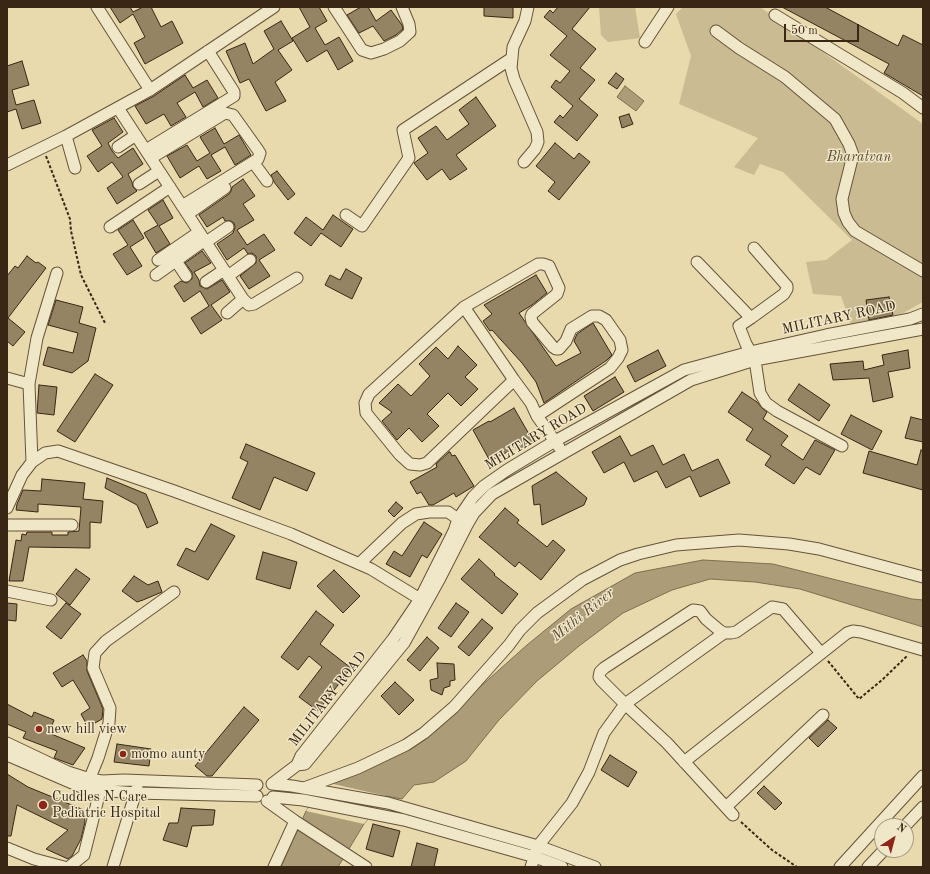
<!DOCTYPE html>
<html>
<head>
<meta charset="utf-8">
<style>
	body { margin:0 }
	#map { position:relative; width:930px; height:874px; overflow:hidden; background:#e8daac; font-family:"Old Standard TT",serif }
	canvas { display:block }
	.frame { position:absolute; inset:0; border:8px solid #392614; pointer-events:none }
	.north { position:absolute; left:874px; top:818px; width:40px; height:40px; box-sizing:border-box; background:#f0e7c9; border:1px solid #a79a81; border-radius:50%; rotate:36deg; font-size:11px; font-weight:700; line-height:16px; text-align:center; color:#392614 }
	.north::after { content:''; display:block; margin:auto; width:14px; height:18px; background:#8f2418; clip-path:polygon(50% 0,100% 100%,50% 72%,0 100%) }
	.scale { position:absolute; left:784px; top:24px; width:75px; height:18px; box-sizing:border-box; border:2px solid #392614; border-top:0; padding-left:5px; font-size:12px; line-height:14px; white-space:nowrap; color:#392614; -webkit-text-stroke:3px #f0e7c9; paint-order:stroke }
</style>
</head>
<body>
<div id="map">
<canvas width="930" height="874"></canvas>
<div class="frame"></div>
<div class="north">N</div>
<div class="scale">50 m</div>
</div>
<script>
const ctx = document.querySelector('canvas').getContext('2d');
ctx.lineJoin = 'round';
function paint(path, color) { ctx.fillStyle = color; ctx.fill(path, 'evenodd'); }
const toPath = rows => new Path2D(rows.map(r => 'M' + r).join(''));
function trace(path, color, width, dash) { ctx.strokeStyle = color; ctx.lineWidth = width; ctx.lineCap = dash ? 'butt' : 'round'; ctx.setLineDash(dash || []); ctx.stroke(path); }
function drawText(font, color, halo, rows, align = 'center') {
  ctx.font = font + ' "Old Standard TT",serif'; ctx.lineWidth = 3; ctx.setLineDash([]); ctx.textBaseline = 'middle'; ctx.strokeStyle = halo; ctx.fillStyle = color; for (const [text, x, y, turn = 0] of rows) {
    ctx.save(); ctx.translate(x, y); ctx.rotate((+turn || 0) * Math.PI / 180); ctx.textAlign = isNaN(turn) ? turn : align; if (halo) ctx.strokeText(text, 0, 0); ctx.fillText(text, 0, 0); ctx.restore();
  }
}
paint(toPath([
	[599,7,635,7,640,38,608,42,601,35],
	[683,7,760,7,923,124,923,302,903,313,852,328,841,296,813,294,806,262,826,260,852,240,783,172,760,164,754,175,734,167,758,138,679,104,691,56,676,14]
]), '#cabb92');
const water = toPath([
	[625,86,644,101,636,111,617,97,625,86],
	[703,560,773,564,912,599,923,600,923,627,800,589,755,582,710,579,672,590,623,613,579,646,537,681,499,720,466,761,434,782,414,785,402,799,386,796,364,824,338,867,281,867,306,811,329,783,415,745,527,645,571,609,635,573,703,560]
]);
paint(water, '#ac9d78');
trace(water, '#7e6d50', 1);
paint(toPath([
	[329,783,386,796,364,824,306,811]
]), '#e8daac');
const building = toPath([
	[110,7,130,7,133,12,143,7,151,7,161,27,172,21,183,43,145,64,134,43,145,37,133,14,120,23,110,7],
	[299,7,319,7,327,21,315,28,325,45,339,37,353,61,338,70,327,50,307,62,292,38,310,27,299,7],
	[361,7,368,7,376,21,391,10,402,25,403,29,396,35,384,41,373,26,359,33,347,15,361,7],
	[484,7,513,7,513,18,484,16,484,7],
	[558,7,590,7,572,29,596,49,580,68,595,80,579,99,598,115,577,141,554,122,560,115,563,118,573,106,551,87,556,80,560,83,570,71,550,55,567,36,544,17,550,10,553,13,558,7],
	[782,7,825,7,898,46,903,35,923,45,923,96,884,73,889,64,782,7],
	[281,21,293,41,278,50,292,70,275,82,286,101,266,111,249,79,240,83,226,51,245,43,253,64,274,49,264,31,281,21],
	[22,61,29,85,12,90,16,105,34,100,41,123,22,129,16,109,7,112,7,66,22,61],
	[616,73,624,79,617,89,608,83,616,73],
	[185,75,193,88,207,80,218,98,203,107,195,92,177,103,186,117,171,126,164,114,146,124,135,106,154,96,185,75],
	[476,97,496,126,456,155,467,169,450,180,442,169,427,180,414,163,428,153,418,138,436,126,447,140,469,124,459,110,476,97],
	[629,114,633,124,622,128,619,117,629,114],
	[114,118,123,132,108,143,112,151,118,158,133,148,143,164,128,174,132,182,133,187,137,191,117,204,107,188,123,177,112,162,98,172,87,156,102,146,92,130,114,118],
	[215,128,224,144,239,135,251,155,235,165,225,147,211,155,221,171,207,179,199,166,180,178,167,156,187,145,197,161,210,153,200,137,215,128],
	[555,143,574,159,579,153,590,162,559,200,548,191,555,182,536,166,555,143],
	[277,171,295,194,288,200,274,182,271,175,277,171],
	[243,179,255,196,243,204,254,220,237,230,247,245,264,234,275,250,259,260,270,276,249,289,240,276,256,263,256,256,252,253,248,254,244,248,227,260,217,244,233,233,235,227,234,223,231,221,225,221,223,217,207,227,199,215,229,194,231,191,232,187,243,179],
	[163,200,173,218,159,226,170,244,156,253,144,233,158,225,148,210,163,200],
	[333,215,353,229,341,247,321,233,311,246,294,233,306,217,323,230,333,215],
	[133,220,144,238,130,247,142,266,127,275,113,254,128,245,118,230,133,220],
	[202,251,211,263,194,272,199,280,200,286,207,289,222,280,230,292,211,305,222,320,201,334,191,318,209,306,200,291,184,302,174,286,181,281,187,283,192,279,192,272,185,263,202,251],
	[27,256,36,263,38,262,46,268,8,318,25,332,13,346,7,341,7,276,15,266,18,268,27,256],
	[346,269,362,278,352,299,325,285,330,275,340,280,346,269],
	[536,275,547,293,532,305,519,313,556,366,581,353,574,341,577,334,593,323,612,355,607,360,544,403,536,382,522,363,492,330,490,331,483,321,492,314,484,305,536,275],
	[889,297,893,315,869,320,866,300,889,297],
	[56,300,83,307,79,323,96,328,88,361,72,373,43,365,48,347,73,353,78,333,48,325,56,300],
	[458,346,477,365,465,377,478,389,461,406,448,393,427,414,439,426,422,442,409,428,397,440,382,421,392,412,379,403,398,384,411,396,430,376,419,364,436,347,448,359,458,346],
	[658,350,666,366,635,382,627,366,658,350],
	[908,350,910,368,888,372,893,397,873,402,869,378,833,380,830,364,863,361,864,370,884,365,882,355,908,350],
	[95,374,113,385,75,442,57,431,95,374],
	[615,377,624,392,593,411,584,396,615,377],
	[799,384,830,405,819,421,788,400,799,384],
	[39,385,57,387,54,415,37,413,39,385],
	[742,392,757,402,762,408,767,412,763,419,788,436,781,445,803,460,815,440,835,450,820,475,806,467,794,484,765,465,771,456,746,440,753,429,728,412,742,392],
	[514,408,533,441,519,450,517,447,490,461,473,430,489,421,490,422,514,408],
	[851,415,882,431,872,450,841,434,851,415],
	[911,417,923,420,923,442,905,438,911,417],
	[620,436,631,456,653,445,663,465,684,454,692,471,718,459,730,483,700,497,690,476,666,488,657,471,634,482,624,462,604,473,592,452,620,436],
	[246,444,315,473,307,491,274,477,260,510,232,498,248,462,240,458,246,444],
	[921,450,923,451,923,490,863,473,869,451,917,465,921,450],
	[449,452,450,452,452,456,455,455,474,486,456,497,454,493,433,505,429,505,421,492,417,494,410,482,437,467,436,464,449,452],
	[556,472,587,498,584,505,542,525,540,504,534,505,532,486,556,472],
	[107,478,146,494,158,523,147,528,137,505,105,488,107,478],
	[42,479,85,483,83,499,103,501,101,523,90,522,90,548,29,547,23,581,9,581,16,540,21,541,22,534,26,535,27,532,52,532,52,535,68,535,68,532,79,531,81,507,38,504,38,512,16,510,17,504,23,490,41,491,42,479],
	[396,502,403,508,394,517,388,511,396,502],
	[505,508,519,520,517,523,547,547,553,540,565,550,541,580,519,562,515,567,479,537,505,508],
	[424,522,442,534,427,558,422,555,410,577,386,564,394,551,402,556,424,522],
	[211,524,235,536,208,580,177,565,186,548,195,552,211,524],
	[263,552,297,562,290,589,256,579,263,552],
	[479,559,495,574,494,575,518,594,502,614,461,579,479,559],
	[76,569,90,579,70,605,56,594,76,569],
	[334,570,360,596,343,613,317,586,334,570],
	[134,576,148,585,158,581,162,592,143,600,137,602,122,591,134,576],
	[7,603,17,604,16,621,7,620,7,603],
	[66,603,81,614,61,639,46,627,66,603],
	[456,603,469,612,451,637,438,628,456,603],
	[316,611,334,625,320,644,351,668,318,711,299,697,322,667,309,656,298,670,281,657,316,611],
	[482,619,493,628,469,656,458,647,482,619],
	[427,637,439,648,420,671,407,660,427,637],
	[83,655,87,661,87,671,103,709,102,719,88,727,81,714,90,708,73,680,62,687,53,673,83,655],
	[437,663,454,664,455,680,450,681,450,686,444,688,442,695,431,690,430,680,438,678,437,663],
	[395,682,414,700,399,715,381,696,395,682],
	[7,704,32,717,34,712,54,720,49,733,85,748,73,765,54,758,57,751,23,738,26,732,7,724,7,704],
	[244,707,259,720,212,776,207,776,195,766,244,707],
	[828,720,837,728,818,747,809,738,828,720],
	[117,744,151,749,149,766,114,762,117,744],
	[610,755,637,772,628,787,601,770,610,755],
	[7,774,28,787,84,810,85,822,81,839,72,856,68,859,46,849,68,830,17,805,11,836,7,836,7,774],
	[764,786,782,803,775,810,757,793,764,786],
	[181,808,215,810,213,825,192,826,187,847,163,840,169,823,178,823,181,808],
	[373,824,400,831,393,857,366,849,373,824],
	[417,843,438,849,434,867,411,867,417,843]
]);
paint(building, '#948463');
trace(building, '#392614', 1);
const minor = toPath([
	[97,7,150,90],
	[334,7,362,50,371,53,384,49,400,41,410,32,409,24,402,7],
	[775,15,903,93,923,108],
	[716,31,739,48,785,77,835,119,849,144,853,155,842,199,844,213,848,222,855,231,923,271],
	[645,42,668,7],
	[512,58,511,68,514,79,537,132,538,142,535,149,524,162],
	[118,108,243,299,249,305,254,304,297,278],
	[66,136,75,168],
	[118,147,136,135],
	[146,150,234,96,234,92,208,51],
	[151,158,225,113,233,115,258,150,260,153,258,159,182,206],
	[7,165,66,136,150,90,274,7],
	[256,166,267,181],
	[139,184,159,171],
	[188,214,225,188],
	[346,215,362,226,409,158,403,130,512,58,513,47,525,21,528,7],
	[110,227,170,187],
	[206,242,228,227],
	[158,260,199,232],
	[176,261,186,276],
	[697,262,751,318,739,326,746,344,755,360,760,393,766,403,777,411,842,446],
	[156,275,205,240],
	[228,276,250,260],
	[206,282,224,270],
	[464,307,538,264,543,264,549,266,559,288,557,294,532,314,531,317,532,322,553,347,556,349,559,349,566,341,571,329,592,316,599,316,606,320,620,340,622,350,618,358,610,368,537,416],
	[227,313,243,299],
	[751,318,784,294,787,289,787,286,754,248],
	[7,378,29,384],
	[514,380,427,463,420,465,410,464,400,455,366,413,365,403,369,394,464,307,514,380,531,403,537,416,559,447],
	[32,462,29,384,37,338,57,273],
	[7,508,22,475,32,462,45,453,58,451,174,491,291,534,371,569,420,599],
	[7,525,72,525],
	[359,564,402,523,416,514,429,512,448,512,464,523],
	[7,591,51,600],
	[724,633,625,704,667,743,733,815],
	[7,743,68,772,90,779,102,781,124,780,257,785],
	[7,755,86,789,136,793,257,796],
	[684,762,847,633,853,631,861,632,923,650],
	[297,765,305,764,404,643,440,578,467,525,474,513,492,494,691,380,755,360,923,329],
	[272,784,297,765,301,756,393,639,420,599,454,531,458,519,473,497,484,486,507,470,555,441,684,370,750,352,826,335,910,319,923,314],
	[272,784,292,786,388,803,538,846,595,867],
	[87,785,98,758,109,723,110,708,93,668,95,653,106,641,174,592],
	[304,788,358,768,406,745,424,733,454,707,509,645,520,630,537,613,582,580,620,560,638,554,676,545,739,540,789,544,819,549,923,577],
	[273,797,303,800,404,820,535,857,562,867],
	[267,801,295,821,366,867],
	[726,807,823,715],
	[905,826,923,807],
	[7,848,34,859,64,867],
	[69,867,84,855,102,783],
	[113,867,137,788],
	[274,867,295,821],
	[531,867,538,846,572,803,589,772,604,733,625,704,601,680,599,677,600,672,604,668,693,610,700,611,706,619,719,630,724,633,731,633,736,632,772,607,783,609,821,653],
	[840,867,923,776],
	[868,867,884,850]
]);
trace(minor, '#65533a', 13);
trace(toPath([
	[46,156,70,219,71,231,81,275,105,323],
	[828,661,859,699,882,680,907,656],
	[741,822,772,850,797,867]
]), '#392614', 2, [3, 2]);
trace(minor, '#f0e7c9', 11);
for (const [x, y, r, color] of [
	[39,729,4,"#8f2418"],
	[123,754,4,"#8f2418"],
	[43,805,5,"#8f2418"]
]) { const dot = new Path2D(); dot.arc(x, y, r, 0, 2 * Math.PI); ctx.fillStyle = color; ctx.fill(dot); trace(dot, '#f0e7c9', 1.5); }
drawText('italic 14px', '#5d4b34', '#f0e7c9', [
	["Bharatvan",859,157]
]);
drawText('14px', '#392614', '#f0e7c9', [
	["MILITARY ROAD",839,318,-12],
	["MILITARY ROAD",536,437,-31],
	["MILITARY ROAD",328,699,-52]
]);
drawText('14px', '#392614', '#f0e7c9', [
	["new hill view",47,729],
	["momo aunty",131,754],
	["Cuddles N Care",52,797],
	["Pediatric Hospital",52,813]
], 'left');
drawText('italic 15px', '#5c4a32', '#f0e7c9', [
	["Mithi River",583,615,-39]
]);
</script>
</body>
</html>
